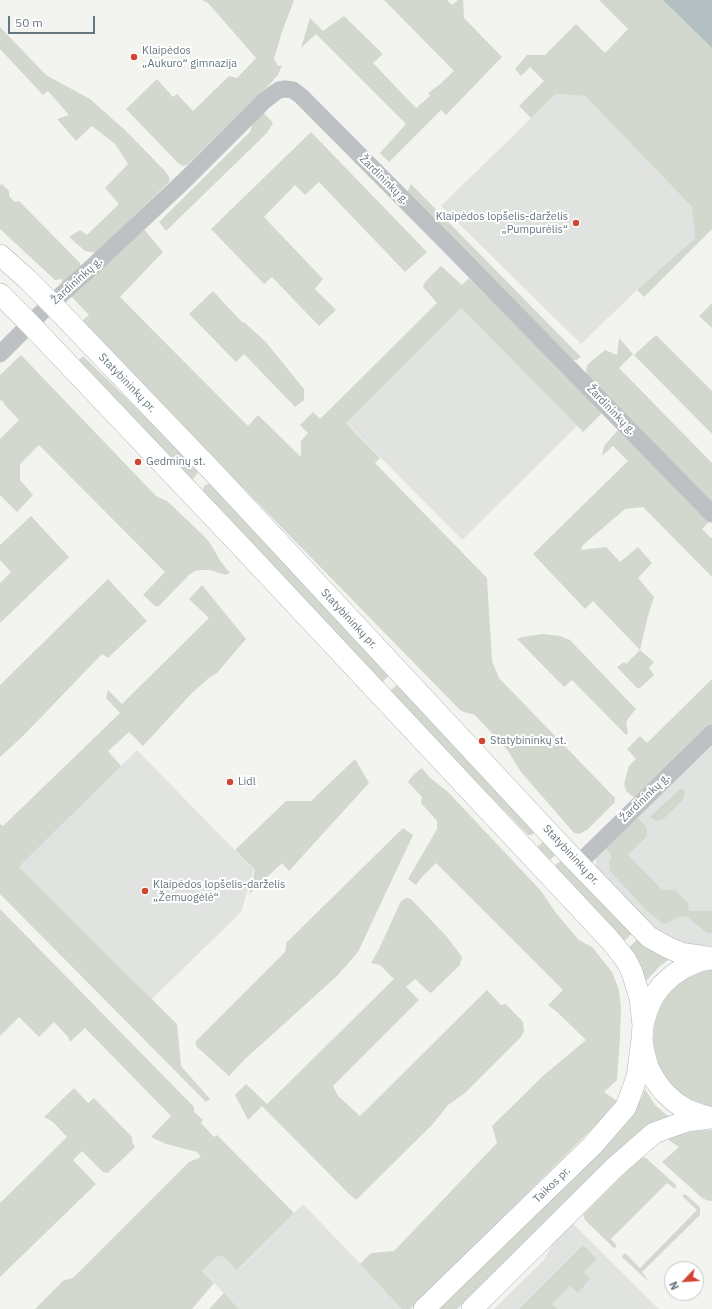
<!DOCTYPE html>
<html>
<head>
<meta charset="utf-8">
<style>
	body { margin:0 }
	#map { position:relative; width:712px; height:1309px; overflow:hidden; background:#f3f3f0; font-family:"IBM Plex Sans",sans-serif }
	canvas { display:block }
	.north { position:absolute; left:664px; top:1261px; width:40px; height:40px; box-sizing:border-box; background:#fff; border:1px solid #c1c8cb; border-radius:50%; rotate:245deg; font-size:11px; font-weight:700; line-height:16px; text-align:center; color:#65767e }
	.north::after { content:''; display:block; margin:auto; width:14px; height:18px; background:#d04633; clip-path:polygon(50% 0,100% 100%,50% 72%,0 100%) }
	.scale { position:absolute; left:8px; top:16px; width:87px; height:18px; box-sizing:border-box; border:2px solid #65767e; border-top:0; padding-left:5px; font-size:12px; line-height:14px; white-space:nowrap; color:#65767e; -webkit-text-stroke:3px #fff; paint-order:stroke }
</style>
</head>
<body>
<div id="map">
<canvas width="712" height="1309"></canvas>
<div class="north">N</div>
<div class="scale">50 m</div>
</div>
<script>
const ctx = document.querySelector('canvas').getContext('2d');
ctx.lineJoin = 'round';
function paint(path, color) { ctx.fillStyle = color; ctx.fill(path, 'evenodd'); }
const toPath = rows => new Path2D(rows.map(r => 'M' + r).join(''));
function trace(path, color, width, dash) { ctx.strokeStyle = color; ctx.lineWidth = width; ctx.lineCap = dash ? 'butt' : 'round'; ctx.setLineDash(dash || []); ctx.stroke(path); }
function drawText(font, color, halo, rows, align = 'center') {
  ctx.font = font + ' "IBM Plex Sans",sans-serif'; ctx.lineWidth = 4; ctx.setLineDash([]); ctx.textBaseline = 'middle'; ctx.strokeStyle = halo; ctx.fillStyle = color; for (const [text, x, y, turn = 0] of rows) {
    ctx.save(); ctx.translate(x, y); ctx.rotate((+turn || 0) * Math.PI / 180); ctx.textAlign = isNaN(turn) ? turn : align; if (halo) ctx.strokeText(text, 0, 0); ctx.fillText(text, 0, 0); ctx.restore();
  }
}
paint(toPath([
	[556,94,585,96,692,207,695,238,637,290,581,344,441,206],
	[461,308,577,426,462,540,346,422],
	[712,743,712,946,690,945,661,936,596,868,596,858],
	[137,750,254,870,241,912,152,999,19,867],
	[303,1204,388,1293,402,1309,239,1309,202,1270,218,1256,224,1257,238,1270],
	[573,1224,659,1309,494,1309,544,1260,552,1245]
]), '#e1e3e0');
paint(toPath([
	[202,0,294,0,282,32,274,59,278,66,282,65,278,75,269,85,187,165,183,166,178,163,126,109,157,79,173,97,177,94,193,111,229,76,237,78,256,58,208,3],
	[384,0,447,0,452,5,458,0,463,0,464,18,502,57,446,115,441,110,389,162,380,153,406,124,316,34,301,48,310,18,323,31,344,16,383,54,373,63,416,108,430,96,428,93,439,85,454,71],
	[599,0,712,0,712,229,644,297,637,290,695,238,692,207,585,96,556,94,531,118,519,106,544,81,530,67,521,76,515,69,527,55,545,55,576,24,605,53,628,29],
	[0,27,46,75,90,99,125,130,165,171,169,177,170,181,96,253,85,251,69,237,80,230,87,235,119,204,105,188,128,164,115,144,92,126,76,141,57,119,69,115,48,91,43,95,0,49],
	[262,111,273,123,267,133,166,231,159,222,250,132,254,118],
	[311,132,427,252,405,272,319,182,305,195,295,185,264,217,323,279,315,289,336,310,319,326,272,277,264,284,211,229],
	[2,184,9,191,9,196,15,202,19,201,80,263,81,267,62,284,62,279,55,280,0,229,0,185],
	[411,184,581,357,576,360,570,360,407,193],
	[143,228,163,252,120,297,248,426,258,415,301,457,301,441,308,433,300,425,313,412,320,419,437,303,423,287,425,282,441,266,462,285,469,278,602,411,601,414,583,432,461,308,346,423,380,458,375,463,487,578,492,661,499,678,615,798,615,802,587,830,579,834,574,833,521,772,508,751,475,715,461,711,81,322,89,315,70,295],
	[213,291,241,321,245,323,265,341,304,389,304,400,295,407,244,354,236,362,189,314],
	[712,303,712,328,699,316],
	[656,335,712,391,712,434,634,355],
	[619,338,633,354,619,368,712,463,712,507,587,378,586,369,588,364,605,350,617,355],
	[21,355,156,496,167,501,205,537,210,543,221,562,230,573,225,575,210,570,200,570,195,571,189,575,159,606,155,606,143,595,165,572,39,445,20,464,20,480,33,495,17,512,0,495,0,439,19,420,5,405,2,400,0,401,0,375],
	[83,356,196,466,198,472,194,478,191,479,77,362],
	[621,430,711,520,702,529,711,538,712,538,712,577,643,507,625,509,583,545,581,550,606,547,620,562,638,547,652,563,638,578,654,597,648,616,640,650,654,662,649,668,654,675,640,688,637,688,617,667,624,662,626,664,640,650,593,601,585,609,533,554,628,461,613,446,602,456,604,446,617,431],
	[209,484,212,485,391,674,380,684,202,491,205,485],
	[31,516,69,557,0,623,0,583,11,572,0,560,0,545],
	[108,579,147,621,108,658,102,654,22,737,0,757,0,685],
	[202,585,246,639,217,673,210,677,192,693,143,746,129,732,108,751,121,766,19,867,177,1024,181,1066,210,1099,206,1102,0,894,0,824,3,826,120,713,106,698,108,690,122,704,209,618,189,599],
	[543,634,560,636,570,640,636,709,627,720,626,723,628,733,626,735,572,680,564,687,517,639,522,637],
	[712,679,712,724,634,797,632,796,626,791,624,784,629,766,636,759,627,749,640,736,647,743],
	[399,683,535,831,533,834,531,835,528,835,494,800,459,768,388,693],
	[355,759,369,783,289,871,282,863,249,894,255,870,235,850,286,801,311,801],
	[422,768,429,777,448,792,541,891,556,913,579,940,592,947,612,972,619,990,621,1009,620,1037,617,1080,604,1092,617,1101,613,1108,410,1309,402,1309,360,1264,371,1253,394,1251,497,1143,492,1126,544,1075,586,1040,557,1012,548,1005,563,990,436,863,421,878,416,885,408,879,437,829,437,821,421,803,422,797,408,782,414,774],
	[680,789,683,789,685,793,683,800,662,820,656,821,650,817],
	[634,818,639,819,643,823,647,828,647,836,628,855,662,890,675,890,688,903,689,911,712,911,712,933,707,933,686,916,679,917,664,924,649,913,610,871,609,861,612,856,604,847],
	[403,828,413,835,358,952,337,976,244,1060,229,1076,196,1046,196,1041,285,952,286,946,286,943],
	[546,839,558,852,547,863,537,847],
	[564,858,634,932,622,943,552,868],
	[406,898,411,899,447,937,462,957,460,965,431,993,428,991,415,979,406,987,419,1000,333,1086,338,1096,360,1116,487,990,501,1005,506,1004,523,1022,524,1031,521,1037,465,1093,448,1105,432,1125,356,1200,349,1194,262,1106,248,1120,235,1095,246,1084,267,1104,394,979,380,965,371,963,379,949,401,901],
	[0,909,194,1107,194,1112,203,1120,201,1123,214,1137,217,1135,294,1213,237,1270,224,1257,218,1256,210,1263,202,1271,214,1283,192,1309,35,1309,64,1280,73,1278,189,1162,201,1157,197,1152,166,1144,151,1137,171,1116,85,1028,70,1042,68,1037,54,1022,39,1037,19,1017,0,1036],
	[639,938,671,958,660,966,645,982,627,949],
	[712,970,712,1107,694,1101,682,1094,671,1085,660,1068,655,1055,653,1041,655,1021,660,1008,667,996,677,986,688,978,701,972],
	[74,1088,88,1103,94,1098,132,1137,132,1141,135,1147,108,1173,103,1172,82,1151,73,1160,96,1184,0,1277,0,1203,67,1137,53,1122,44,1117],
	[645,1089,655,1105,664,1113,670,1117,634,1136,457,1309,438,1309,628,1121,641,1099],
	[712,1130,712,1201,711,1201,706,1200,701,1197,662,1162,679,1147,670,1141,668,1139,673,1136,695,1131],
	[641,1157,646,1158,676,1185,675,1189,667,1183,611,1239,617,1246,614,1248,585,1220,583,1215],
	[685,1194,699,1206,700,1209,700,1215,642,1272,649,1282,622,1257,623,1255,625,1253,640,1268,697,1210,682,1196],
	[583,1245,597,1259,584,1272,590,1279,578,1293,570,1286,552,1304,557,1309,519,1309],
	[224,1293,239,1309,209,1309]
]), '#d3d8cf');
paint(toPath([
	[663,0,712,0,712,48,703,39]
]), '#b3bfc1');
const major = toPath([
	[0,255,27,279,52,304,216,475,565,850,649,937,669,948,681,953,712,958],
	[0,294,30,324,236,541,610,940,626,960,632,972,640,998,643,1025],
	[709,1117,701,1115,687,1110,675,1102,664,1092,655,1080,648,1067,644,1052,642,1039,643,1025,647,1011,653,997,662,985,673,975,685,967,699,961,711,959],
	[424,1309,592,1146,626,1107,637,1077,642,1039],
	[472,1309,615,1167,654,1133,687,1121,712,1118]
]);
trace(major, '#aeb4b6', 22);
trace(toPath([
	[0,354,41,313,93,266,185,180,264,101,273,94,279,90,285,89,293,90,301,96,448,244,712,514],
	[578,864,712,733]
]), '#bdc1c4', 17);
trace(major, '#fff', 21);
for (const [x, y, r, color] of [
	[134,57,4,"#d04633"],
	[576,223,4,"#d04633"],
	[138,462,4,"#d04633"],
	[482,741,4,"#d04633"],
	[230,782,4,"#d04633"],
	[145,891,4,"#d04633"]
]) { const dot = new Path2D(); dot.arc(x, y, r, 0, 2 * Math.PI); ctx.fillStyle = color; ctx.fill(dot); trace(dot, '#fff', 1.5); }
drawText('11px', '#65767e', '#fff', [
	["Klaipėdos",142,51],
	["„Aukuro“ gimnazija",142,64],
	["Klaipėdos lopšelis-darželis",568,217,"right"],
	["„Pumpurėlis“",568,230,"right"],
	["Gedminų st.",146,462],
	["Statybininkų st.",490,741],
	["Lidl",238,782],
	["Klaipėdos lopšelis-darželis",153,885],
	["„Žemuogėlė“",153,898]
], 'left');
drawText('11px', '#65767e', '#fff', [
	["Žardininkų g.",384,180,45],
	["Žardininkų g.",77,281,-42],
	["Statybininkų pr.",127,383,46],
	["Žardininkų g.",611,410,46],
	["Statybininkų pr.",349,619,47],
	["Žardininkų g.",645,798,-44],
	["Statybininkų pr.",571,855,47],
	["Taikos pr.",552,1185,-44]
]);
</script>
</body>
</html>
